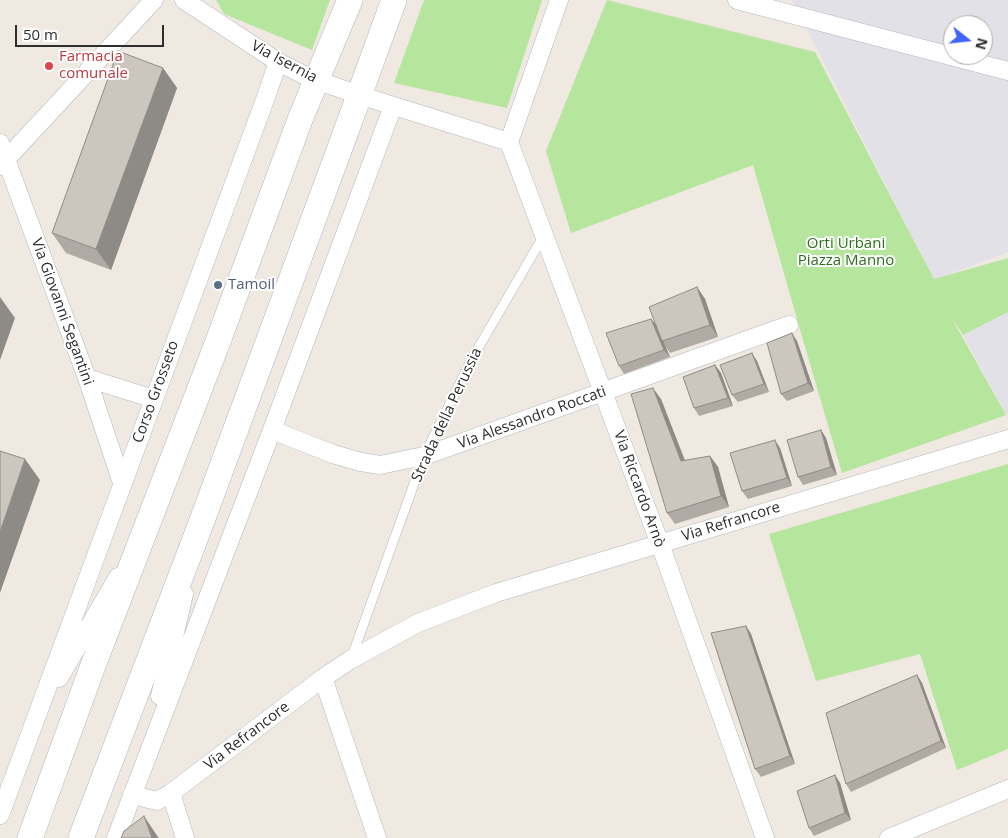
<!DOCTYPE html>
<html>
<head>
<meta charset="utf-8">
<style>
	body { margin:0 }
	#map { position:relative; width:1008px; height:838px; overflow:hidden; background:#efe9e1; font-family:"Open Sans",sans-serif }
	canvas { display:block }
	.north { position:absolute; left:943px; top:15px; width:50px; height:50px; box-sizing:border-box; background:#fff; border:1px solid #ababab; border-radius:50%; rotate:106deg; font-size:14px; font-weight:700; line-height:20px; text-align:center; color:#2e2e2e }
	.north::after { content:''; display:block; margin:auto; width:18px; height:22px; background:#4264fb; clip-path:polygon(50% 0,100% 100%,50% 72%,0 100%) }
	.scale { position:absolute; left:15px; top:25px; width:149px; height:22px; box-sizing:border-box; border:2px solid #2e2e2e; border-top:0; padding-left:6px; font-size:15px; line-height:18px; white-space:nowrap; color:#2e2e2e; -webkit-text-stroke:4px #fff; paint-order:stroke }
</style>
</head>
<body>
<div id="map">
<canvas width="1008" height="838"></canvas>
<div class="north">N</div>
<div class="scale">50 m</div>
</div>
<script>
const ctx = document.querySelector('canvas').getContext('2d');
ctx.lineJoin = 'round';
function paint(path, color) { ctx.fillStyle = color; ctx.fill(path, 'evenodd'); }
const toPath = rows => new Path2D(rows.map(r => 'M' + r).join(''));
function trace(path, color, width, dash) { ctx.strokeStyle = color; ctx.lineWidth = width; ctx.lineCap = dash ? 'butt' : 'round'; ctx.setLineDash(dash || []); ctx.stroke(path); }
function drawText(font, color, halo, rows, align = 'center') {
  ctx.font = font + ' "Open Sans",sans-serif'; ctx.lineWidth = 4; ctx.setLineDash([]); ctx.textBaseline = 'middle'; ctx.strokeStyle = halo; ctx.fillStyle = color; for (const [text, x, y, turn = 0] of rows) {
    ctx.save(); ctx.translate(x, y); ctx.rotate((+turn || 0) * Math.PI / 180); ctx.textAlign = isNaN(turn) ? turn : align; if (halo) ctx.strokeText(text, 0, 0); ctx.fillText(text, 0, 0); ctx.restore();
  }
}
paint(toPath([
	[792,0,1008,0,1008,252,934,280],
	[953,25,983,25,983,55,953,55],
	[1008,312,1008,414,1006,415,963,335]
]), '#e3e1e8');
paint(toPath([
	[216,0,330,0,312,50,224,14],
	[424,0,542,0,507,108,394,83],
	[607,0,815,52,934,279,1008,258,1008,312,963,335,951,317,1006,415,842,473,803,340,753,165,571,233,546,151],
	[1008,464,1008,749,957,770,920,654,816,681,769,534]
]), '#b6e59e');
const service = toPath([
	[351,659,424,456,473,357,544,235]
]);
const minor = toPath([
	[184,0,278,62,310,78,359,95,509,142,559,0],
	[737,0,1008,71],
	[509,142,660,544,765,838],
	[0,143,87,378,122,483],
	[0,166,154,0],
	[87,378,154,399],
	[272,430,333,454,361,462,380,465,424,456,789,325],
	[59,678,118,577],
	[323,678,377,838],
	[160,696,184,594],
	[171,793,185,838],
	[132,795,157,801,171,793,323,678,350,660,418,623,496,593,1008,439],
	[0,815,266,97,278,62],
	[116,838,272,430,393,106],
	[889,838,1008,789]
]);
const secondary = toPath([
	[30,838,94,663,217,344,301,117,350,0],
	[81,838,200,526,341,145,394,0]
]);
trace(service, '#b4b7c1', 10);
trace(minor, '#b4b7c1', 19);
trace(secondary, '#b4b7c1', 26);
trace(service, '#fff', 9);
trace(minor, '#fff', 18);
trace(secondary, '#fff', 25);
paint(toPath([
	[163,68,177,88,111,270,66,253,52,233],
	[697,287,705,299,718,337,670,353,664,344,670,357,624,374,619,366,651,319,657,326],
	[797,341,814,391,787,401,781,394],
	[757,361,769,392,738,402,732,395],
	[715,365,721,373,733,406,699,416,694,408],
	[661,399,685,460,710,456,718,467,729,507,675,524,667,513],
	[821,430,826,438,837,475,803,485,798,477],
	[780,448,792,486,748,499,742,491],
	[746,626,751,634,795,764,761,777,755,769],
	[917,675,922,683,946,748,851,792,846,784],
	[835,775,840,783,851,820,814,836,809,828]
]), '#afaba4');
paint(toPath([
	[163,68,177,88,111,270,96,249],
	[697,287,705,299,718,337,710,325],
	[0,297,15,318,0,360],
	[651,319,657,326,670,357,664,350],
	[792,333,797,341,814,391,808,383],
	[752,353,757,361,769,392,764,384],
	[715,365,721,373,733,406,728,398],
	[653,388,661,399,689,472,681,461],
	[821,430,826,438,837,475,831,467],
	[775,440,780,448,792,486,787,478],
	[710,456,718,467,729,507,721,496],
	[25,459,40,480,0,593,0,532],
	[746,626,751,634,795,764,790,756],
	[917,675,922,683,946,748,941,741],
	[835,775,840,783,851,820,845,813],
	[144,816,158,837,159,838,152,838]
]), '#8e8b86');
const building = toPath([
	[118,51,163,68,96,249,52,233,118,51],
	[697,287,710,325,662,341,649,307,697,287],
	[651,319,664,350,619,366,606,333,651,319],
	[792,333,808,383,781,394,767,343,792,333],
	[752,353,764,384,732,395,720,365,752,353],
	[715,365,728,398,694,408,683,377,715,365],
	[653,388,681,461,710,456,721,496,667,513,631,394,653,388],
	[821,430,831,467,798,477,787,440,821,430],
	[775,440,787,478,742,491,730,453,775,440],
	[0,451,25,459,0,532,0,451],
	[746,626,790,756,755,769,711,633,746,626],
	[917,675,941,741,846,784,826,713,917,675],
	[835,775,845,813,809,828,797,791,835,775],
	[144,816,152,838,121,838,124,831,144,816]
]);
paint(building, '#cbc7bf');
trace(building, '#8e8b86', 1);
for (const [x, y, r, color] of [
	[49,66,5,"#e0444e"],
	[218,285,5,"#5c6f8a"]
]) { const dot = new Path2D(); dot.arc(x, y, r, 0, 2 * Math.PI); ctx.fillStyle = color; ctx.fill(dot); trace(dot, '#fff', 2); }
drawText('15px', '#be3a42', '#fff', [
	["Farmacia",59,57],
	["comunale",59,74]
], 'left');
drawText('15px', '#2e2e2e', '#fff', [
	["Via Isernia",284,62,28],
	["Via Giovanni Segantini",62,312,70],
	["Corso Grosseto",156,392,-70],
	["Strada della Perussia",447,415,-65],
	["Via Alessandro Roccati",532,418,-20],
	["Via Riccardo Arnò",639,489,70],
	["Via Refrancore",731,522,-17],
	["Via Refrancore",247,736,-37]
]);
drawText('15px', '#2c6e1b', '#fff', [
	["Orti Urbani",846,244],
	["Piazza Manno",846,261]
]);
drawText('15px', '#4e5e75', '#fff', [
	["Tamoil",228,285]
], 'left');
</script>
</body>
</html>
